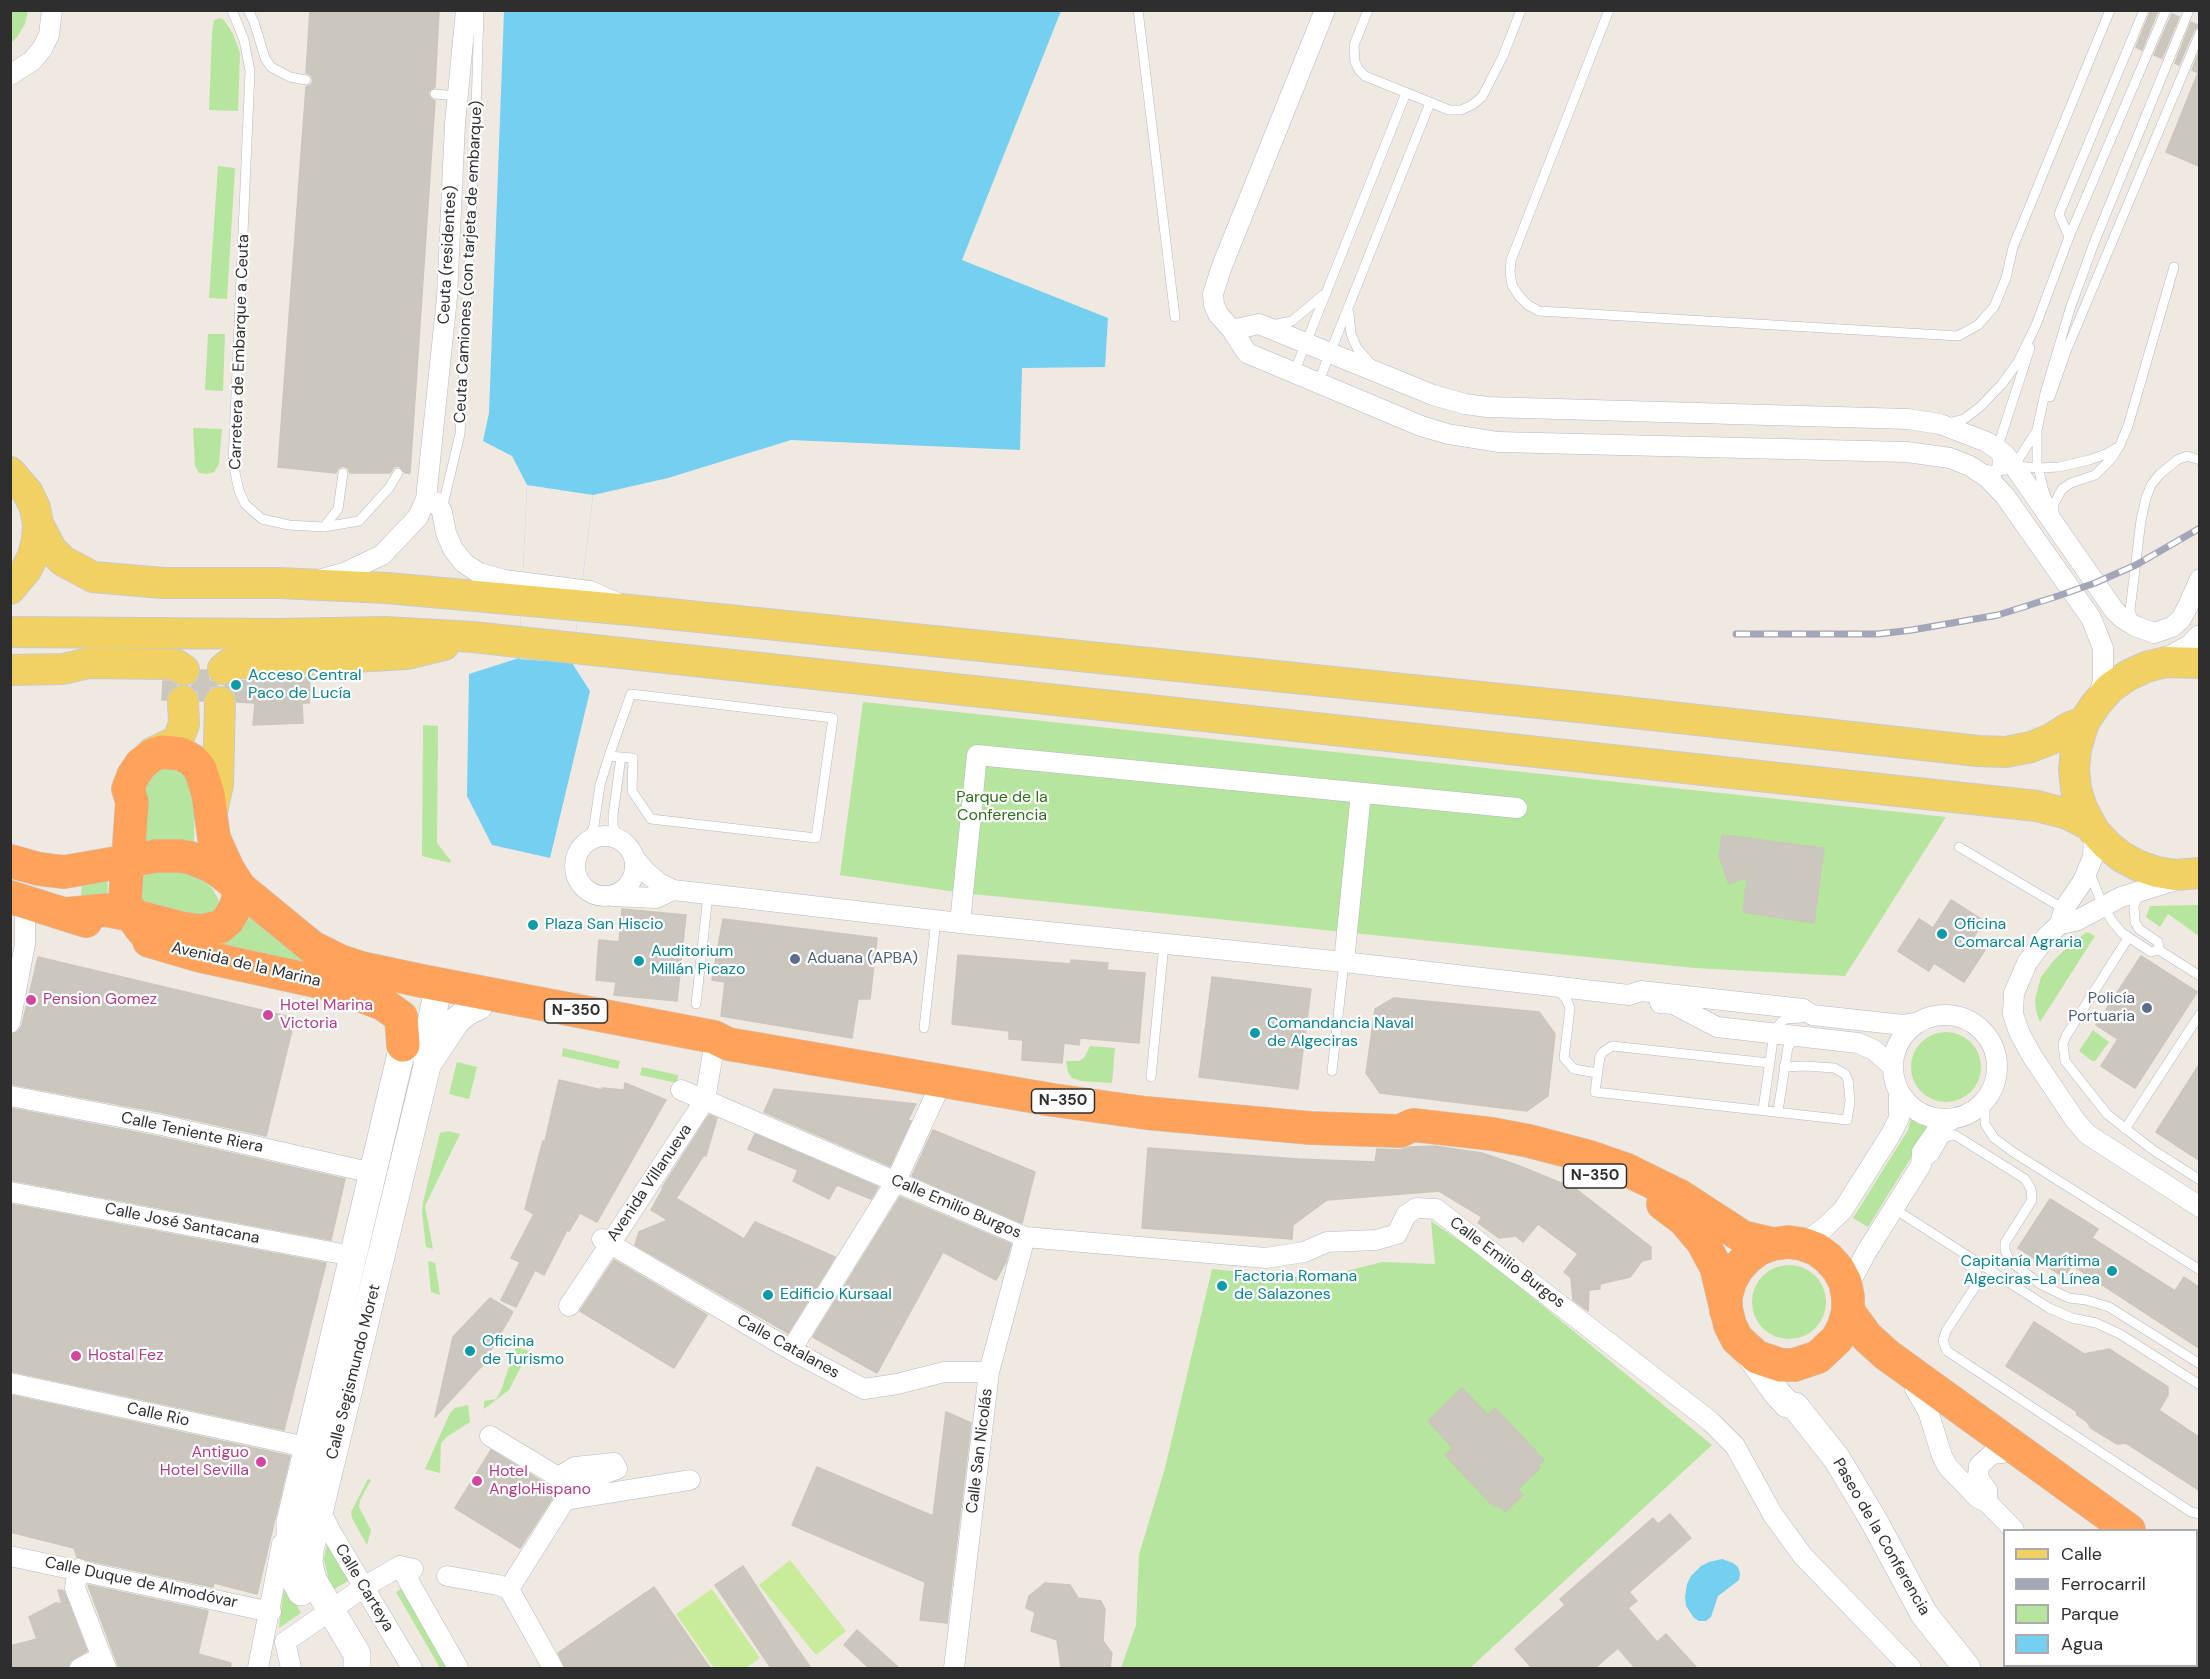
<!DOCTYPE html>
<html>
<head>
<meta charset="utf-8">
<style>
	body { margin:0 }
	#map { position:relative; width:2210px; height:1679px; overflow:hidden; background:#efe9e1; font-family:"DM Sans",sans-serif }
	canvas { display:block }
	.frame { position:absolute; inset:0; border:12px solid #2e2e2e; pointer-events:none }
	.legend { position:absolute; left:2003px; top:1529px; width:195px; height:138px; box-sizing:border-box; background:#fff; border:2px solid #ababab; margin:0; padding:8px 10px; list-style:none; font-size:18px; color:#2e2e2e }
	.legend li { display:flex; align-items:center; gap:12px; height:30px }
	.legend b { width:30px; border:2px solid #ababab }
</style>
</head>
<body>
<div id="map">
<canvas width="2210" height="1679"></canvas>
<div class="frame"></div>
<ul class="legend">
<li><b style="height:8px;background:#f2d163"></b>Calle</li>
<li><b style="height:8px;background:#a3a6b8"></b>Ferrocarril</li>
<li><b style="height:16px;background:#b6e59e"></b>Parque</li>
<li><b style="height:16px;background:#75cff0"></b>Agua</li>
</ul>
</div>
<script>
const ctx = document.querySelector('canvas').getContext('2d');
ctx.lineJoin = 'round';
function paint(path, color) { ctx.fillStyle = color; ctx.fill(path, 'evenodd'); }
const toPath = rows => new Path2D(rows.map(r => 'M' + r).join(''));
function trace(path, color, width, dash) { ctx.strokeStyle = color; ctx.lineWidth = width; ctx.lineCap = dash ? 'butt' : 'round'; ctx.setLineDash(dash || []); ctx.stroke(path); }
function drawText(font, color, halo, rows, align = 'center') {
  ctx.font = font + ' "DM Sans",sans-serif'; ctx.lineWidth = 4.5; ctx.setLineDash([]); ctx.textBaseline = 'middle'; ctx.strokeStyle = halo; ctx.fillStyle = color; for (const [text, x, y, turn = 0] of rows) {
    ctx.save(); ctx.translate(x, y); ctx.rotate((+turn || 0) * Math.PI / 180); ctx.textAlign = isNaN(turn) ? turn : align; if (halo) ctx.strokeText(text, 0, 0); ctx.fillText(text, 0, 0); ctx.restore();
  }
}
paint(toPath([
	[11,10,28,11,25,24,17,37,11,43],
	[220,18,224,20,233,34,240,53,238,111,209,110,212,33,214,20],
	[218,166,235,168,227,299,209,298],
	[208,334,225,334,223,391,205,390],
	[193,428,222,429,219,464,214,472,207,474,199,473,195,466],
	[863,702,1589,779,1946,817,1845,976,1695,968,963,893,840,875],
	[423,725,438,726,437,843,451,861,450,863,422,856],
	[153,768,178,768,190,777,195,791,194,844,166,840,141,841,141,792],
	[147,872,185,872,199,878,212,888,219,900,215,910,206,915,191,919,142,902,136,884],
	[106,878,108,885,107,900,81,895,82,882],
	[2199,905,2199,936,2168,914,2160,927,2146,917,2150,906],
	[249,913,309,963,219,944],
	[2087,932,2095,936,2040,1022,2036,1011,2035,999,2041,977,2054,960,2074,941],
	[2093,1030,2109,1042,2095,1061,2092,1061,2079,1051],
	'1911 1067a35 35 0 1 1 70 0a35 35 0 1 1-70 0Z',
	[1090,1046,1115,1048,1112,1083,1081,1081,1072,1078,1068,1072,1066,1061,1079,1061,1084,1058],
	[563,1048,620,1061,618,1069,562,1056],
	[457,1062,477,1067,469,1099,449,1094],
	[642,1067,678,1075,677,1083,640,1075],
	[1911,1119,1918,1124,1930,1127,1868,1227,1853,1218,1908,1130],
	[448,1131,460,1134,425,1206,433,1249,426,1247,422,1213,423,1202,440,1133],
	[1431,1221,1486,1259,1712,1445,1470,1668,1121,1668,1136,1625,1139,1555,1165,1468,1212,1269,1315,1279,1382,1262,1435,1264],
	[428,1261,435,1263,440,1295,431,1292],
	'1752 1302a37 37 0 1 1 74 0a37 37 0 1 1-74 0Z',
	[516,1347,529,1351,509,1390,484,1409,484,1401,496,1399,500,1393],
	[468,1405,470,1422,448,1436,441,1443,440,1473,425,1469,450,1413,455,1408],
	[368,1479,371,1480,360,1500,359,1507,371,1530,367,1545,352,1518,351,1512],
	[328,1539,351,1579,331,1591,324,1559],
	[285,1578,292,1597,301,1613,279,1628],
	[404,1587,449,1668,440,1668,396,1592]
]), '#b6e59e');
paint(toPath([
	[790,1560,846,1631,816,1655,759,1585],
	[712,1589,760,1658,746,1668,714,1668,676,1614]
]), '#c9ec9a');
paint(toPath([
	[565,10,585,12,585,10,1061,11,962,260,1108,318,1105,367,1022,368,1020,450,791,440,668,478,593,495,572,663,590,691,550,858,492,845,467,796,469,674,519,658,527,485,512,456,483,441,489,413,504,11],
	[1722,1559,1733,1563,1738,1567,1740,1573,1739,1580,1718,1596,1711,1617,1706,1621,1699,1621,1694,1618,1686,1606,1685,1597,1687,1584,1691,1576,1701,1566,1709,1562]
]), '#75cff0');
paint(toPath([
	[527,485,593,495,572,663,519,659]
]), '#efe9e1');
const building = toPath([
	[310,10,439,10,435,87,430,90,428,94,431,99,435,101,410,473,405,473,399,466,394,467,390,473,350,473,348,468,343,466,338,468,336,473,278,467,306,87,311,85,313,81,311,75,306,73,310,10],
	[2151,10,2158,10,2142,50,2136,47,2151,10],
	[2172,14,2179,17,2162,58,2154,55,2172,14],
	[2191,22,2199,26,2194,30,2179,65,2175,63,2191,22],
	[2199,52,2199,166,2166,152,2198,73,2192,70,2199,52],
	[201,670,206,670,209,680,218,685,211,687,206,693,203,701,200,701,198,692,191,686,198,680,201,670],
	[310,677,309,703,302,703,303,723,253,725,255,703,237,702,235,693,225,686,236,681,310,677],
	[163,681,170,681,177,685,168,693,166,700,162,700,163,681],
	[1722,835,1824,848,1814,923,1743,912,1747,877,1729,884,1719,855,1722,835],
	[1951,900,1984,921,1971,941,1985,950,1964,982,1934,963,1929,971,1898,951,1919,919,1933,928,1951,900],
	[622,909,686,915,677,1001,614,995,616,982,596,980,599,940,619,942,622,909],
	[723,919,877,938,870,999,858,999,852,1038,721,1016,725,982,712,980,723,919],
	[958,955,1071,964,1071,960,1108,963,1107,970,1145,973,1139,1043,1080,1038,1079,1045,1064,1043,1062,1063,1022,1060,1023,1040,1009,1039,1009,1031,952,1024,958,955],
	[2141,956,2197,992,2135,1088,2101,1066,2118,1039,2096,1025,2141,956],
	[38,957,295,1018,266,1136,159,1112,10,1084,10,1035,19,1031,22,1025,38,957],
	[1212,977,1311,989,1298,1089,1199,1077,1212,977],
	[1394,998,1539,1012,1555,1034,1548,1096,1527,1111,1380,1093,1366,1073,1375,1009,1394,998],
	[2199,1065,2199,1160,2156,1132,2199,1065],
	[559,1080,602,1090,602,1088,624,1090,625,1083,666,1100,597,1222,580,1213,569,1231,567,1230,544,1275,535,1270,516,1307,501,1300,520,1262,511,1258,534,1214,525,1209,543,1141,545,1141,559,1080],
	[774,1089,916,1104,908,1120,911,1121,890,1166,764,1112,774,1089],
	[10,1108,155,1136,345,1179,331,1240,10,1180,10,1108],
	[709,1115,717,1118,706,1156,704,1155,677,1197,662,1188,709,1115],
	[933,1130,1035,1172,1022,1223,912,1176,933,1130],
	[755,1134,878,1187,871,1199,837,1185,829,1199,793,1181,798,1170,748,1149,755,1134],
	[1434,1146,1482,1153,1517,1165,1576,1189,1651,1247,1651,1259,1642,1261,1630,1277,1600,1284,1600,1289,1589,1290,1588,1311,1573,1300,1571,1278,1564,1272,1578,1254,1538,1224,1523,1242,1516,1236,1499,1238,1478,1223,1482,1217,1439,1191,1327,1200,1293,1225,1292,1239,1142,1228,1148,1148,1298,1159,1375,1162,1377,1149,1399,1150,1411,1147,1434,1146],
	[662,1190,744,1239,755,1222,835,1257,788,1333,635,1245,639,1232,668,1220,651,1210,662,1190],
	[900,1197,1011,1244,1006,1262,996,1280,943,1252,877,1373,813,1337,900,1197],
	[2050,1199,2098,1229,2092,1238,2175,1291,2184,1277,2199,1287,2199,1348,2072,1265,2064,1277,2018,1248,2050,1199],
	[10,1204,326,1263,284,1430,10,1371,10,1204],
	[614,1260,707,1315,674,1368,580,1311,614,1260],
	[490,1298,513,1312,482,1366,435,1417,453,1337,490,1298],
	[2034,1322,2084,1354,2109,1349,2168,1387,2168,1395,2159,1410,2199,1437,2199,1490,2126,1443,2117,1444,2091,1428,2087,1422,2077,1415,2076,1411,2006,1366,2034,1322],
	[1462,1388,1488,1415,1495,1408,1544,1460,1538,1465,1540,1468,1518,1489,1523,1495,1505,1512,1497,1504,1494,1507,1445,1455,1453,1448,1428,1421,1462,1388],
	[10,1395,290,1456,257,1594,214,1583,213,1587,86,1560,77,1557,74,1548,10,1532,10,1395],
	[946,1412,971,1423,947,1623,920,1620,925,1582,792,1525,817,1467,933,1516,946,1412],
	[491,1450,557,1491,520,1548,455,1508,491,1450],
	[1670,1514,1691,1538,1629,1592,1637,1601,1628,1608,1657,1642,1666,1634,1697,1668,1635,1668,1618,1648,1595,1668,1532,1668,1515,1649,1565,1605,1560,1599,1653,1518,1658,1524,1670,1514],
	[743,1566,794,1644,811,1668,771,1668,715,1585,743,1566],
	[1045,1583,1070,1585,1078,1598,1101,1601,1105,1609,1103,1641,1112,1653,1110,1668,1061,1668,1057,1640,1031,1631,1035,1612,1026,1608,1029,1596,1045,1583],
	[88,1585,208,1611,198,1654,231,1663,230,1668,119,1668,88,1585],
	[654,1587,710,1668,565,1668,558,1653,654,1587],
	[58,1590,64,1591,87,1651,70,1661,68,1668,10,1668,10,1646,37,1639,29,1617,56,1603,62,1604,58,1590],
	[857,1630,899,1668,869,1668,844,1645,857,1630]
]);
paint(building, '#cbc7bf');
trace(building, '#cbc5ba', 1.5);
const lane = toPath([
	[232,10,244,40,250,71,233,463,239,491,245,504,262,519,289,525,324,527,338,509,343,473],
	[248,10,254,22,265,58,271,67,290,77,306,80],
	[1138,10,1175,317],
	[1368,10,1354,45,1355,62,1359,70,1365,76,1449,110,1461,110,1472,105,1482,97,1503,56,1521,10],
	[1609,10,1511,260,1510,272,1512,285,1519,296,1528,305,1539,311,1958,336,1978,325,1994,307,2006,278,2013,247,2110,10],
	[435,94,458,96],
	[2069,237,2059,214,2144,10],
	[1349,313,1351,334,1357,348,1371,364],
	[1272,325,1292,321,1323,295],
	[1294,373,1406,93],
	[1318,383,1430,103],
	[2050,397,2067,349,2200,33],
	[1948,423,1964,419,1980,407,2002,384,2018,362,2036,325,2069,237,2166,10],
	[2016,466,2039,468,2059,467,2089,460,2106,454,2116,448],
	[1983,469,1997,471,2006,470,2014,466,2036,432],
	[1997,475,1997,449,2030,348],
	[2049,504,2043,488,2037,462,2037,430,2045,393,2070,309,2094,243,2189,10],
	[442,509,460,434,475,143,479,10],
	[2054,514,2054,504,2062,489,2071,483,2095,475,2112,458,2120,445,2128,426,2174,267],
	[324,527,359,521,389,488,398,473],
	[2134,624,2130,610,2141,520,2146,498,2151,485,2160,474,2177,460,2187,456,2200,460],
	[631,694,833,718,816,838,651,819,632,791,633,758,609,756,631,694],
	[619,838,613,826,613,815,621,757],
	[588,840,594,826,600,785,609,756],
	[1959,847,2064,909],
	[2089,871,2103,906,2112,921,2122,933,2151,952,2159,950,2158,942,2139,929,2135,922,2134,906,2139,893],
	[2128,938,2066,1036,2063,1044,2065,1061,2107,1114,2153,1150,2200,1180],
	[2159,950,2200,976],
	[1558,990,1566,999,1570,1008,1564,1058,1574,1069,1597,1073],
	[696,1004,708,895],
	[924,1028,936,920],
	[1769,1063,1612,1046,1603,1052,1600,1056,1595,1092,1847,1120,1850,1101,1848,1080,1845,1074,1834,1068,1805,1066,1784,1067],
	[1332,1071,1344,962],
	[1151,1077,1164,944],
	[1989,1094,1985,1109,1985,1124,1994,1138,2013,1152,2200,1270],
	[1763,1109,1774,1033,1781,1022,1786,1019,1801,1018],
	[1778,1111,1788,1047,1796,1036],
	[2125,1129,2200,1014],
	[1923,1164,1934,1156,1945,1137,1955,1135,2025,1179,2031,1189,2032,1200,2005,1243,2005,1250,2010,1261,2040,1284,2069,1298,2086,1300,2109,1307,2200,1364],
	[1893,1208,2049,1308,2072,1318,2096,1323,2120,1334,2200,1385],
	[1965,1255,1967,1265,1975,1270,1977,1274,1977,1284,1946,1331,1943,1341,1947,1351,2191,1512,2200,1514]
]);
const street = toPath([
	[1325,10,1222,266,1213,294,1214,305,1218,314,1232,330,1247,353,1421,426,1448,434,1498,442,1907,452,1950,458,1970,466,1988,478,2005,496,2091,618,2103,648,2103,682,2097,698],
	[10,75,32,61,42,49,49,35,52,10],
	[1232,330,1259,324,1433,395,1465,404,1487,407,1908,419,1940,424,1987,442,2004,454,2014,466,2114,610,2122,618,2135,626,2154,633,2172,627,2181,619,2187,608,2200,579],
	[426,499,447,297,455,124,466,10],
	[322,579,344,573,382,555,418,517,426,499,437,503,442,512,446,533,453,549,464,563,479,573,504,580,590,591,617,603],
	[2094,831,2093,857,2083,881,2064,909,2060,924,2047,936,2027,963,2014,993,2013,1014,2019,1032,2032,1056,2075,1120,2087,1134,2200,1207],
	'575 866a30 30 0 1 1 60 0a30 30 0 1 1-60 0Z',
	[634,858,646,872,659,883,673,890,960,923,1344,962,1629,995,1641,991,1803,1009,1812,1015,1903,1025,1919,1022],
	[612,896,656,898,673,890],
	[960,923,977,755,1517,808],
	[2060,924,2076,921,2121,897,2180,879],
	[1344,962,1361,793],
	[1660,1003,1673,1004,1717,1027,1858,1043,1874,1050,1893,1067],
	'1893 1067a52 52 0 1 1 104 0a52 52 0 1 1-104 0Z',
	[10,1023,25,944,25,901],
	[681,1090,1025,1237,1266,1258,1304,1252,1327,1242,1376,1240,1397,1234,1406,1215,1416,1208,1436,1209,1710,1421,1735,1446,1773,1515,1803,1556,1911,1668],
	[10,1096,157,1124,373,1173],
	[10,1192,353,1256],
	[602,1239,791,1350,864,1389,897,1384,944,1372,989,1372],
	[1802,1244,1823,1229,1843,1210,1891,1134,1899,1118,1899,1093],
	[1849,1294,1852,1279,1867,1251,1921,1165,1922,1152,1938,1129,1952,1119],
	[569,1306,705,1100,713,1053],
	[791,1350,896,1181,942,1081],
	[10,1383,306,1447],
	[1915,1389,1928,1411,1942,1456,1948,1467,1978,1498,1987,1502,2014,1530],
	[490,1436,558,1477,575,1467,614,1463,617,1469,580,1483,565,1500],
	[1987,1502,1987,1490,1980,1481,1978,1475,1979,1466,1992,1454,2002,1453],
	[321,1506,323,1516,331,1532,412,1668],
	[10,1556,271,1612],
	[400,1566,458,1668],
	[78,1569,75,1588,106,1668],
	[447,1576,498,1585,509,1589,553,1668],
	[509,1589,565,1500,690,1480],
	[2140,1666,2143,1668],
	[80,1668,102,1657],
	[258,1668,282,1544],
	[291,1668,285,1642,364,1587,400,1566,413,1569],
	[954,1668,989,1372,1025,1237]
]);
const secondary = toPath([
	[2166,662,2193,647,2200,639],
	[429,1062,457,1020,467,1012,479,1006],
	[1746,1350,1777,1393,1787,1404,1795,1406,1837,1459,1874,1521,1924,1614,1967,1668],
	[301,1592,293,1577,290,1553,290,1522,403,1045],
	[357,1668,357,1654,313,1580,309,1564,310,1550,427,1066,427,1043,436,998,432,989,422,981]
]);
const primary = toPath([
	[10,472,28,493,35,508,38,524,37,540,33,556,26,570,10,589],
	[38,524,51,549,63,561,93,577,163,583,279,583,387,588,630,610,1598,709,1978,751,2006,752,2031,747,2051,739,2070,727,2084,722],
	[10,632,278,634,384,632,473,637,2037,806,2068,814,2091,826],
	[2200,663,2166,662,2146,667,2127,676,2110,688,2096,704,2084,722,2076,749,2074,769,2076,789,2082,808,2094,831,2107,845,2122,857,2139,866,2157,872,2175,875,2200,873],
	[223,669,229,664,407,654,444,645],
	[10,670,63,669,89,663,170,664,177,665,184,670],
	[146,759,152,753,175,742,179,737,184,724,183,701],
	[212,812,218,784,220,702]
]);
const highway = toPath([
	[10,861,39,869,64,872,156,856,180,856,191,858,211,866,223,874,312,947,340,961,361,968,422,981,714,1037,728,1044,1053,1100,1146,1113,1310,1128,1400,1131,1413,1125,1492,1134,1529,1141,1590,1157,1625,1169,1680,1196,1743,1237,1773,1244],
	[10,897,86,921],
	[66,914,106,910,131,915,181,928,201,931,220,927,228,920,236,906,240,888,228,869,214,838,208,794,200,769,192,760,181,754,162,752,153,755,141,764,133,776,128,789,132,802,125,899,131,915,143,931,159,944],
	[149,941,200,956,333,985,383,1004,401,1017,403,1045],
	[1663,1204,1683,1219,1702,1241,1716,1267,1730,1325,1737,1339,1757,1357,1781,1365,1794,1365,1818,1357,1837,1339,1844,1326,1848,1311,1848,1297,1845,1282,1838,1269,1828,1258,1816,1249,1802,1244,1788,1242,1773,1244,1759,1249,1747,1258,1737,1269,1730,1282,1726,1296,1726,1311],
	[1848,1311,1867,1337,1887,1355,2129,1530],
	[2196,1594,2200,1596]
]);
trace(lane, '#b4b7c1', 10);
trace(street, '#b4b7c1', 21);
trace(secondary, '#b4b7c1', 28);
trace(primary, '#c9c9c9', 32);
trace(highway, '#c9c9c9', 34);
trace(lane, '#fff', 9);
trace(street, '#fff', 20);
trace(secondary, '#fff', 27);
trace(primary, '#f2d163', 30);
trace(highway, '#ffa35c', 33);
const rail = toPath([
	[1736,634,1878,634,1912,630,1998,615,2058,596,2095,583,2136,565,2200,528]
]);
trace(rail, '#a3a6b8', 7);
trace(rail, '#fff', 4.5, [14]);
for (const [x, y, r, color] of [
	[236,685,6,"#0f9aa8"],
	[533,925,6,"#0f9aa8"],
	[1942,934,6,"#0f9aa8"],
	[795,959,6,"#5c6f8a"],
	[639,961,6,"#0f9aa8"],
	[31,1000,6,"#d1479c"],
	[2147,1008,6,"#5c6f8a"],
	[268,1015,6,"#d1479c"],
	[1255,1033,6,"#0f9aa8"],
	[2112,1271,6,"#0f9aa8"],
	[1222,1286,6,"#0f9aa8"],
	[768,1295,6,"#0f9aa8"],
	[470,1351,6,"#0f9aa8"],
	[76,1356,6,"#d1479c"],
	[261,1462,6,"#d1479c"],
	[477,1481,6,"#d1479c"]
]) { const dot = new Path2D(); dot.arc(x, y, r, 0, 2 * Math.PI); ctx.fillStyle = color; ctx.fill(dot); trace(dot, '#fff', 2); }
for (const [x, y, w] of [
	[576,1011,63],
	[1063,1101,63],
	[1595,1176,63]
]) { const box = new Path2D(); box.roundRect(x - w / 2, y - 12, w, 24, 4.5); ctx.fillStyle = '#fff'; ctx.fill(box); trace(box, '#2e2e2e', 1.5); }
drawText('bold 15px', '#2e2e2e', null, [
	["N-350",576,1011],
	["N-350",1063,1101],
	["N-350",1595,1176]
]);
drawText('16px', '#2e2e2e', '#fff', [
	["Ceuta (residentes)",448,255,-87],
	["Ceuta Camiones (con tarjeta de embarque)",469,262,-87],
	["Carretera de Embarque a Ceuta",240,352,-88],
	["Avenida de la Marina",246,965,13],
	["Calle Teniente Riera",192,1133,12],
	["Avenida Villanueva",650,1183,-56],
	["Calle Emilio Burgos",956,1207,23],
	["Calle José Santacana",182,1224,11],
	["Calle Emilio Burgos",1507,1263,37],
	["Calle Catalanes",788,1347,29],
	["Calle Segismundo Moret",354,1372,-76],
	["Calle Rio",158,1415,12],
	["Calle San Nicolás",980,1451,-83],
	["Paseo de la Conferencia",1881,1537,60],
	["Calle Duque de Almodóvar",141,1583,12],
	["Calle Carteya",364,1588,59]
]);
drawText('16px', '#0d838f', '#fff', [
	["Acceso Central",248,676],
	["Paco de Lucía",248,694],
	["Plaza San Hiscio",545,925],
	["Oficina",1954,925],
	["Comarcal Agraria",1954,943],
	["Auditorium",651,952],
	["Millán Picazo",651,970],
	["Comandancia Naval",1267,1024],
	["de Algeciras",1267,1042],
	["Capitanía Marítima",2100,1262,"right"],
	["Algeciras-La Línea",2100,1280,"right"],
	["Factoria Romana",1234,1277],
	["de Salazones",1234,1295],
	["Edificio Kursaal",780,1295],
	["Oficina",482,1342],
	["de Turismo",482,1360]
], 'left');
drawText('16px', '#2c6e1b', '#fff', [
	["Parque de la",1002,798],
	["Conferencia",1002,816]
]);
drawText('16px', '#4e5e75', '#fff', [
	["Aduana (APBA)",807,959],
	["Policía",2135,999,"right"],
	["Portuaria",2135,1017,"right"]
], 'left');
drawText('16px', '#b23c85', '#fff', [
	["Pension Gomez",43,1000],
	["Hotel Marina",280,1006],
	["Victoria",280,1024],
	["Hostal Fez",88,1356],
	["Antiguo",249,1453,"right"],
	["Hotel Sevilla",249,1471,"right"],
	["Hotel",489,1472],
	["AngloHispano",489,1490]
], 'left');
</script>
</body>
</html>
